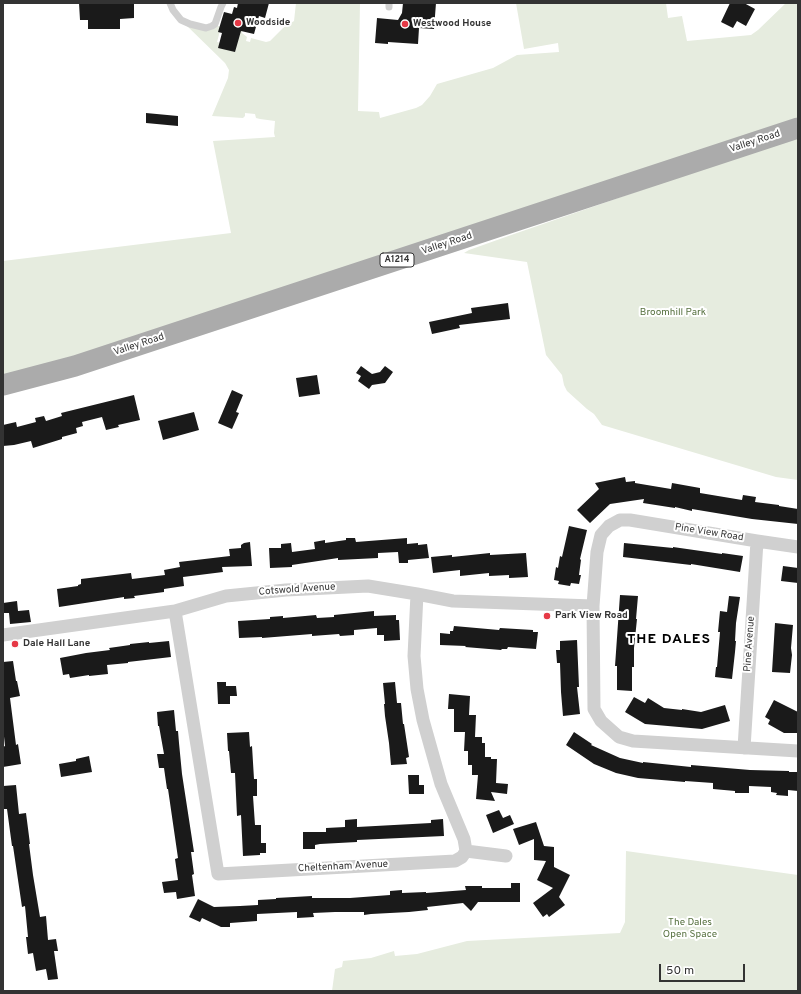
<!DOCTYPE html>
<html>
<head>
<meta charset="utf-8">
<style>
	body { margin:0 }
	#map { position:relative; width:801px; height:994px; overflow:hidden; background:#fff; font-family:Overpass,sans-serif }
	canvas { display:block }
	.frame { position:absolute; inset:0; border:4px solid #333; pointer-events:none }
	.scale { position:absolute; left:659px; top:964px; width:86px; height:18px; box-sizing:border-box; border:2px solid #333; border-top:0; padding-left:5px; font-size:12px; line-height:14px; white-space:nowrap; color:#333; -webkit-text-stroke:3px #fff; paint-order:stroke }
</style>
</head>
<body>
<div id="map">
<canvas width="801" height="994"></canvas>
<div class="frame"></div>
<div class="scale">50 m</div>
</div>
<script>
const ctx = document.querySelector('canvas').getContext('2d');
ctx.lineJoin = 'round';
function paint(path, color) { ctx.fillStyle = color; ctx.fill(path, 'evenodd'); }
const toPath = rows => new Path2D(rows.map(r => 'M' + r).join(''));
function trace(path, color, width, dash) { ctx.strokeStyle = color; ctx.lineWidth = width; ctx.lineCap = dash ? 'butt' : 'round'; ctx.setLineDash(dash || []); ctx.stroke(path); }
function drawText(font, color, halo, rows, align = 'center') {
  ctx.font = font + ' Overpass,sans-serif'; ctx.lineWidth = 4; ctx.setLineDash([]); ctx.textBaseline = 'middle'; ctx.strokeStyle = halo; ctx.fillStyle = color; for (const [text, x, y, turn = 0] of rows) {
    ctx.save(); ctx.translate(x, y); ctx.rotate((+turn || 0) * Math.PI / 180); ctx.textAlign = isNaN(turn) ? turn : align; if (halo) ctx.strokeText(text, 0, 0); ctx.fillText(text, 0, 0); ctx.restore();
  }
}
paint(toPath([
	[296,3,360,3,358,111,379,112,380,118,416,108,422,105,430,96,437,84,493,68,517,55,559,52,558,43,524,49,516,3,666,3,668,18,682,16,687,41,751,35,758,30,786,3,798,3,798,118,92,351,3,375,3,261,231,233,213,141,275,137,274,133,275,121,260,119,256,118,255,114,245,113,245,116,243,118,212,116,228,78,229,70,225,63,185,24,218,26,222,27,220,31,217,42,233,46,238,30,242,30,242,33,247,37,246,41,250,42,251,38,266,42,270,41,283,28,294,21],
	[798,137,798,480,776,477,602,425,594,414,587,409,567,391,564,385,562,375,546,355,527,262,464,253,469,250,514,234,682,176],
	[626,851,798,875,798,991,332,991,335,969,342,967,343,961,371,958,394,951,395,956,417,954,467,941,620,933,625,922]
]), '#e6ecdf');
paint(toPath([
	[79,3,134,3,134,18,120,19,120,29,88,29,88,20,80,20],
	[238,3,269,3,265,18,259,16,254,34,241,31,235,52,218,48,222,33,218,32,224,12,232,14,234,7,237,8],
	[403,3,436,3,434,29,419,28,418,44,388,42,388,44,375,43,377,18,398,20,402,13],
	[730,3,744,3,755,9,746,26,737,21,733,28,721,22],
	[146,113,178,116,178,126,146,123],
	[508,303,510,319,459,325,460,328,432,334,429,322,472,313,471,308],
	[361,366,372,374,380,372,385,366,393,372,385,383,372,385,369,389,358,381,361,376,356,373],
	[317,375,320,394,299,397,296,378],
	[232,390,243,395,236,412,239,413,232,429,218,423],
	[134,395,140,420,118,425,119,427,106,430,102,417,82,422,83,426,76,428,77,433,62,437,62,439,33,448,31,441,14,445,3,446,3,425,16,422,17,427,36,422,35,418,44,416,46,421,62,416,61,413],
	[194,412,199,430,163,440,158,421],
	[625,477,626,482,635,481,635,483,671,489,672,483,700,488,700,493,742,500,743,495,756,497,755,502,779,505,779,506,798,509,798,524,752,519,692,509,692,511,675,507,675,508,643,503,644,499,610,504,590,523,577,510,599,489,595,483],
	[569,526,587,530,580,559,581,560,579,575,581,575,579,584,571,583,570,586,558,584,559,581,554,580,556,567,558,568,560,556,562,557],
	[346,538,355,538,356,542,407,538,407,544,418,543,418,545,427,544,429,558,408,560,408,563,399,563,398,552,378,553,378,558,338,560,338,558,292,565,292,567,270,568,269,548,281,548,281,544,291,543,292,552,315,549,314,542,325,540,325,543,346,540],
	[250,542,252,566,222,567,223,572,183,577,184,586,164,589,164,592,134,596,135,598,124,599,124,597,59,607,57,589,78,586,78,585,81,584,81,579,131,573,132,579,165,575,164,570,180,567,179,562,230,556,229,549,241,548,241,545,244,543],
	[624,543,673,548,673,547,722,554,722,553,743,556,740,572,691,564,691,565,623,557],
	[490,553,490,555,526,553,528,577,509,578,509,575,489,576,489,573,460,576,460,570,433,573,431,557,452,555,452,557],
	[783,566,798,568,798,583,781,581],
	[620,595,638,596,636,619,637,619,634,648,634,667,632,667,632,691,617,690,617,666,615,666],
	[729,596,740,597,736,623,735,641,736,641,735,652,732,679,715,677,716,667,717,667,720,632,718,632,720,611,727,612],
	[17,601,18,611,29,610,31,622,10,624,9,613,3,613,3,603],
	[374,611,374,616,396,615,396,620,399,620,400,640,384,641,384,635,377,635,377,628,354,630,354,635,340,636,339,634,312,636,312,634,262,638,262,637,239,638,238,621,270,619,270,617,283,616,283,618,316,615,317,618,334,617,334,615],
	[775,623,793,625,791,648,792,655,790,673,772,672],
	[454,626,499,630,500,628,533,630,533,632,538,632,536,649,508,647,507,649,502,649,501,650,465,647,466,646,440,645,440,633,450,634,450,631,453,631],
	[577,640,579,687,577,687,580,714,563,716,561,692,560,663,557,663,556,650,560,650,560,641],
	[169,641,171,657,128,662,128,663,107,665,108,674,89,676,89,675,70,678,69,674,63,675,60,658,86,653,110,650,109,648,130,645,130,644,149,642,149,643],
	[13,661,16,681,17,681,20,696,10,698,16,745,18,744,21,764,3,767,3,747,5,746,3,727,3,662],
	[217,682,226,682,226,686,236,686,237,696,230,696,230,704,218,704],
	[395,682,397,703,401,703,403,724,404,724,409,757,406,758,407,764,391,765,389,743,385,716,384,704,385,704,383,683],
	[449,694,470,696,469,715,476,715,475,737,482,737,482,743,485,743,485,757,491,757,491,759,497,759,496,783,508,784,507,794,491,792,495,801,476,799,478,775,472,775,472,765,468,765,468,751,464,751,465,732,454,732,454,709,448,709],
	[634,697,645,703,648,698,664,708,682,710,682,709,701,712,725,705,730,721,702,729,645,724,625,712],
	[774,700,798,712,798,733,784,733,768,724,770,720,765,717],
	[174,710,176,731,178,731,179,743,182,774,194,852,191,852,194,874,192,875,195,896,177,899,176,892,164,893,162,882,178,880,175,859,178,858,168,789,167,789,164,768,159,768,157,754,164,754,159,726,158,726,157,712],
	[249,732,250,747,252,746,254,779,257,779,257,796,253,796,255,825,261,825,261,843,266,843,266,853,260,853,260,855,243,856,241,815,237,816,235,773,231,773,229,751,228,751,227,733],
	[574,732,592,744,591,745,620,758,643,763,643,762,691,767,691,765,750,770,789,771,789,772,798,772,798,791,788,790,788,796,776,795,777,793,771,792,771,787,749,786,749,793,735,793,735,791,713,789,713,783,685,781,685,782,638,778,616,773,594,764,566,745],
	[89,756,92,772,61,777,59,764,76,761,76,759],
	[408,775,419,775,419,785,424,785,424,794,409,794],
	[16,785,19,814,26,813,30,844,29,844,33,875,40,917,46,916,48,940,56,939,58,951,54,951,58,979,48,980,46,969,36,971,33,953,28,954,26,937,28,937,25,906,22,907,13,846,12,846,7,809,4,809,3,797,3,786],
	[499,810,503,818,510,815,514,824,493,833,486,815],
	[357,819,357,827,431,823,431,820,443,819,444,836,357,840,357,842,320,844,315,845,315,849,303,849,303,832,326,832,326,828,345,827,345,820],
	[536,822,544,846,554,847,554,845,554,867,570,875,559,897,565,905,549,917,547,914,543,917,533,903,553,888,537,880,546,861,534,860,534,839,519,845,513,829],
	[511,883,520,883,520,902,478,902,471,911,463,903,427,907,428,910,409,912,371,914,364,915,364,912,335,912,313,913,314,917,297,918,297,912,257,914,257,921,230,923,230,927,221,927,202,918,200,922,189,917,198,899,214,907,240,906,258,905,258,900,276,899,276,898,312,896,312,898,350,898,390,895,390,891,402,890,402,893,426,892,426,893,466,890,465,886,482,886,482,888,511,888]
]), '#1a1a1a');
trace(toPath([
	[170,3,173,10,181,20,190,24,206,28,212,26,215,24,221,7,223,3],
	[389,3,389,7]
]), '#d0d0d0', 7);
trace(toPath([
	[798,547,757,541,630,520,620,520,609,526,601,535,597,552,593,606,594,709,601,721,619,737,633,741,798,751],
	[175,611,218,874,455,861,462,857,466,851,464,839,441,784,423,720,417,689,414,656,417,594],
	[3,635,175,611,226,596,286,590,368,586,417,594,453,601,593,606],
	[744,748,757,541],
	[466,851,506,856]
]), '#d0d0d0', 13);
trace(toPath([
	[3,385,75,366,798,128]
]), '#ababab', 21);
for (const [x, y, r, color] of [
	[238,23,4,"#e63946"],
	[405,24,4,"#e63946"],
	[547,616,4,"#e63946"],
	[15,644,4,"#e63946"]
]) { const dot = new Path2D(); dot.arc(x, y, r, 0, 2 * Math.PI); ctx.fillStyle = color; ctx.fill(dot); trace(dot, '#fff', 1.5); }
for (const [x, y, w] of [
	[397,260,34]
]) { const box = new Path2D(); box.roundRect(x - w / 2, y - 7, w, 14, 3); ctx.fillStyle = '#fff'; ctx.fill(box); trace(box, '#333', 1); }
drawText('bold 9px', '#333', null, [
	["A1214",397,260]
]);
drawText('bold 10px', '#333', '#fff', [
	["Woodside",246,23],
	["Westwood House",413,24],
	["Park View Road",555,616],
	["Dale Hall Lane",23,644]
], 'left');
drawText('10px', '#333', '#fff', [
	["Valley Road",755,142,-18],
	["Valley Road",447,244,-18],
	["Valley Road",139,345,-18],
	["Pine View Road",709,533,9],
	["Cotswold Avenue",297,590,-4],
	["Pine Avenue",750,644,-86],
	["Cheltenham Avenue",343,867,-3]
]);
drawText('10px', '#56703f', '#fff', [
	["Broomhill Park",673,313],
	["The Dales",690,923],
	["Open Space",690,935]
]);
ctx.letterSpacing = '1px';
drawText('bold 14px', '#000', '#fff', [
	["THE DALES",669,640]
]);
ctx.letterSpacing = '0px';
</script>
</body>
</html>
